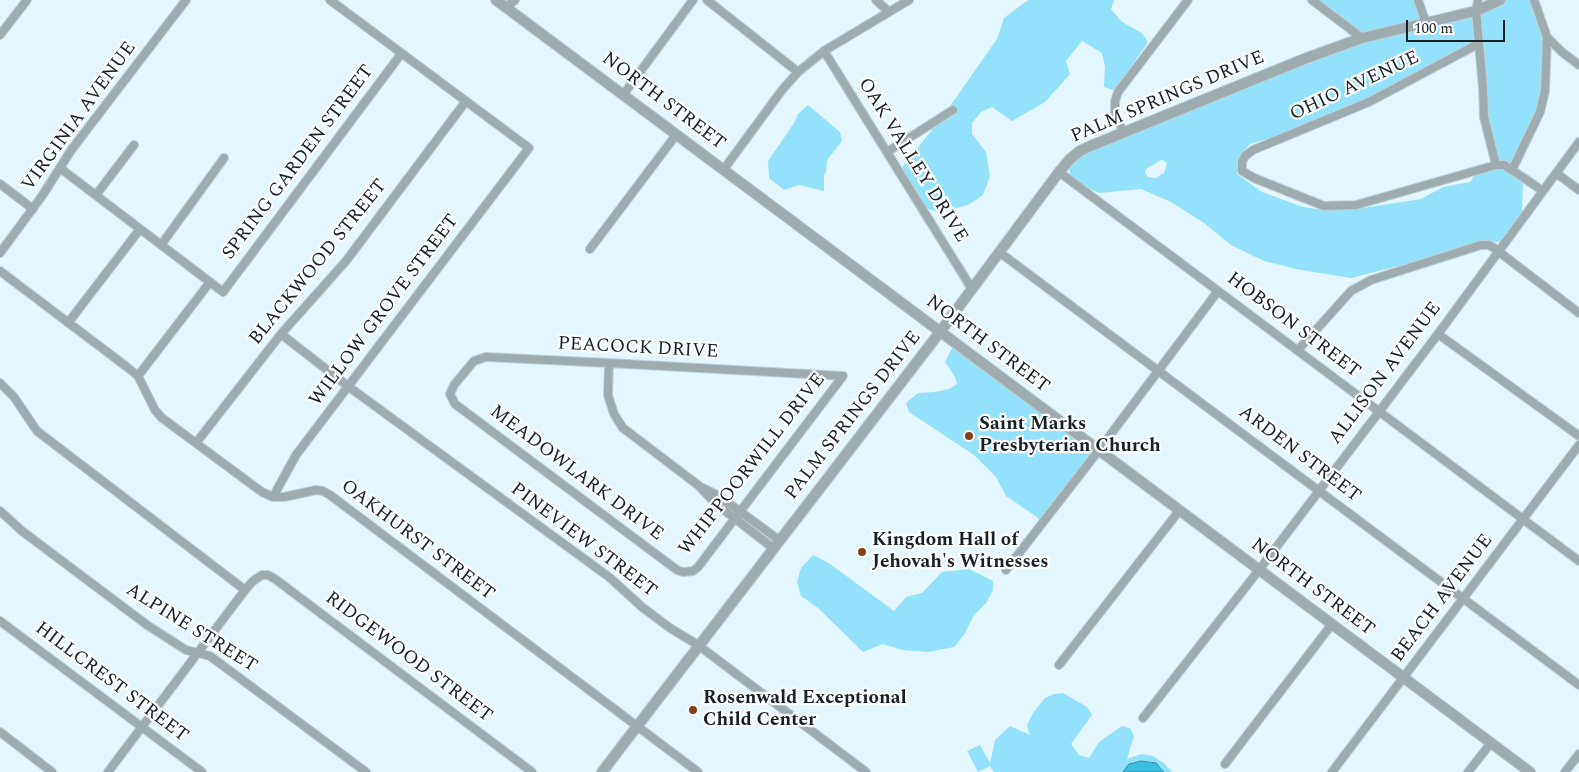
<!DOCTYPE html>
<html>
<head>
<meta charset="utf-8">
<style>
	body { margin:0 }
	#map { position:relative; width:1579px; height:772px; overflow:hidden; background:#e4f7fe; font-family:Spectral,serif }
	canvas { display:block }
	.scale { position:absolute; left:1406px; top:20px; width:99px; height:22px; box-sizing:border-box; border:2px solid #152125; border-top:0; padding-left:6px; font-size:15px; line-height:18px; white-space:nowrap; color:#152125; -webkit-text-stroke:4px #fff; paint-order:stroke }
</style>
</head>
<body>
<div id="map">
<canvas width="1579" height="772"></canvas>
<div class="scale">100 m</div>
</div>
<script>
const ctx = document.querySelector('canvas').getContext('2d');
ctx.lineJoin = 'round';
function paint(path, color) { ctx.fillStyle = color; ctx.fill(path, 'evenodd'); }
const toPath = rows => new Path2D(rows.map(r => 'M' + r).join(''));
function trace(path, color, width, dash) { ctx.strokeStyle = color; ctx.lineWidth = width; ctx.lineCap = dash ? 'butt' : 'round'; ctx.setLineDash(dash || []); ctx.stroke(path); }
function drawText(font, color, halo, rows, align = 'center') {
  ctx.font = font + ' Spectral,serif'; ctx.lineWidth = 4.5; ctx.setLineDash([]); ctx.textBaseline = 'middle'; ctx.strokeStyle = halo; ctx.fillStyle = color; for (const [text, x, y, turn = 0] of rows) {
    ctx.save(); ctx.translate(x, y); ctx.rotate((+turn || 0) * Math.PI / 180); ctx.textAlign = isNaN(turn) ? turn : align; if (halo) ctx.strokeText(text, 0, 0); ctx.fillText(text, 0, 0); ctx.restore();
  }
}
paint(toPath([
	[1028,0,1114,0,1111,9,1122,22,1142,33,1148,42,1120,83,1113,90,1104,87,1105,67,1102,53,1082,41,1066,61,1070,74,1045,102,1012,121,992,107,981,112,972,123,972,134,986,152,990,176,983,195,968,205,941,212,926,209,903,172,903,166,936,125,958,111,955,105,948,109,997,39,1004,18],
	[1318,0,1414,0,1422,20,1363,34],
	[1505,0,1530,0,1544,38,1542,90,1537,111,1511,165,1499,161,1487,116,1487,88,1480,14],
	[1473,16,1474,42,1368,99,1281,135,1250,144,1240,156,1237,174,1262,192,1303,207,1324,210,1350,210,1421,199,1443,187,1470,182,1476,174,1496,168,1503,169,1523,182,1522,213,1501,241,1493,243,1480,242,1406,264,1351,278,1301,270,1264,261,1231,245,1204,223,1171,202,1141,189,1099,193,1086,187,1070,175,1069,166,1082,154,1305,62,1361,42],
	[1161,160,1165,161,1167,164,1164,173,1156,178,1148,177,1145,173,1146,169],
	[808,105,840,132,842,141,827,160,826,172,824,175,824,191,799,185,784,190,769,178,768,161,794,123,798,114],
	[953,346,1094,451,1041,520,1006,496,996,477,974,455,909,412,906,403,918,393,935,392,949,389,957,384,955,377,945,362],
	[813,555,830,564,894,611,906,597,922,593,942,572,969,569,993,581,993,590,986,603,974,615,964,635,954,647,928,652,902,650,883,644,863,652,818,608,801,596,797,582,801,568],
	[1063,693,1087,707,1092,715,1071,744,1079,755,1089,758,1099,742,1122,726,1130,728,1134,736,1127,759,1141,754,1153,756,1165,764,1172,772,1164,772,1161,767,1151,762,1141,761,1133,762,1123,772,994,772,990,766,978,772,967,751,980,745,990,763,995,740,1010,726,1030,735,1027,725,1033,713,1045,698,1054,694]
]), '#93e1fb');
const water = toPath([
	[1141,761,1156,763,1164,772,1123,772,1129,764,1141,761]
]);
paint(water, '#38bee3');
trace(water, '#2e8faa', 1);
const minor = toPath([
	[707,0,798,72],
	[876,0,889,12],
	[1312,0,1362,38],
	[1418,0,1426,23],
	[1478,0,1476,11,1483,88,1484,117,1496,165],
	[1534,0,1547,37,1562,52,1579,65],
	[506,7,515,0],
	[0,35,27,0],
	[1478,44,1369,102,1253,150,1245,156,1242,162,1242,171,1254,178,1324,206,1356,205,1496,165,1504,165,1512,170,1543,191],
	[824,51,972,289],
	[623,95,693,0],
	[1123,132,1115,112,1115,101,1118,92,1188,0],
	[887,152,953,110],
	[60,168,223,292,401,54],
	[724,169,782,90,798,72,824,51,909,0],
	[1512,170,1540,112,1545,91,1547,37],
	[1059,172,1579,561],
	[1556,173,1579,190],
	[0,184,33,209],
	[96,195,134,145],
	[161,245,224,158],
	[590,249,676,135],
	[999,252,1579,685],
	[0,253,42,196,72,149,186,0],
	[0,271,127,367,138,376,155,410,162,418,262,492,273,497,284,497,316,490,323,491,330,495,698,772],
	[68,323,140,229],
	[281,334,349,387,609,577,642,607,670,628,698,645,866,772],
	[1438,334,1579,436],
	[1298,350,1351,291,1371,280,1481,245,1489,245,1494,248,1579,313],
	[486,357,609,363,843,376,698,567,693,571,683,572,677,570,455,404,450,394,454,385,474,361,486,357],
	[609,363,608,395,614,414,623,428,698,485,715,503,773,548],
	[138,376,210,282],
	[0,383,14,397,37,431,245,590],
	[196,443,281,334,346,261,466,101],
	[703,488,719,496,779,540],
	[273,497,296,455,529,148,330,0],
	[0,511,22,531,147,625,186,650,210,656,366,772],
	[1006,570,1099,450,1218,291],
	[0,621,202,772],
	[1059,665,1179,511],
	[1143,718,1259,570,1438,334,1579,142],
	[0,732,52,772],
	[1225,764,1332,624],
	[108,772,245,590,253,581,262,575,268,575,275,579,532,772],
	[1332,772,1579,445],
	[1468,772,1491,743],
	[1565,772,1579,754]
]);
const tertiary = toPath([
	[496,0,1530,772],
	[602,772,940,332,1059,172,1070,159,1080,151,1088,147,1304,59,1362,38,1476,11,1500,0]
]);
trace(minor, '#bfd0d7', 10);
trace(tertiary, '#bfd0d7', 12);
trace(minor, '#9eacb0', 8);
trace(tertiary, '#9eacb0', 10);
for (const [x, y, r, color] of [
	[969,436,5,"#853f19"],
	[862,552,5,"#853f19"],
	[693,710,5,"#853f19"]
]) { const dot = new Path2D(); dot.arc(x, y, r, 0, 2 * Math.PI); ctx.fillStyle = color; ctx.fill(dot); trace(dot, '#fff', 2); }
drawText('19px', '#152125', '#fff', [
	["OHIO AVENUE",1355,87,-25],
	["PALM SPRINGS DRIVE",1168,98,-23],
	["NORTH STREET",663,102,37],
	["VIRGINIA AVENUE",80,117,-54],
	["OAK VALLEY DRIVE",912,161,58],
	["SPRING GARDEN STREET",299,163,-53],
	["BLACKWOOD STREET",319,263,-51],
	["WILLOW GROVE STREET",385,311,-53],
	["HOBSON STREET",1293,326,37],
	["NORTH STREET",987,345,37],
	["PEACOCK DRIVE",638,349,3],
	["ALLISON AVENUE",1386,374,-53],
	["PALM SPRINGS DRIVE",854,416,-52],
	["ARDEN STREET",1299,455,37],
	["WHIPPOORWILL DRIVE",753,465,-52],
	["MEADOWLARK DRIVE",576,474,37],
	["OAKHURST STREET",417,541,37],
	["PINEVIEW STREET",583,541,37],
	["NORTH STREET",1312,588,37],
	["BEACH AVENUE",1443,599,-53],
	["ALPINE STREET",191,629,32],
	["RIDGEWOOD STREET",408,658,37],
	["HILLCREST STREET",111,683,37]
]);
drawText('bold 19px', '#152125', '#fff', [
	["Saint Marks",979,425],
	["Presbyterian Church",979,447],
	["Kingdom Hall of",872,541],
	["Jehovah's Witnesses",872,563],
	["Rosenwald Exceptional",703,699],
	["Child Center",703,721]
], 'left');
</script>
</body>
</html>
